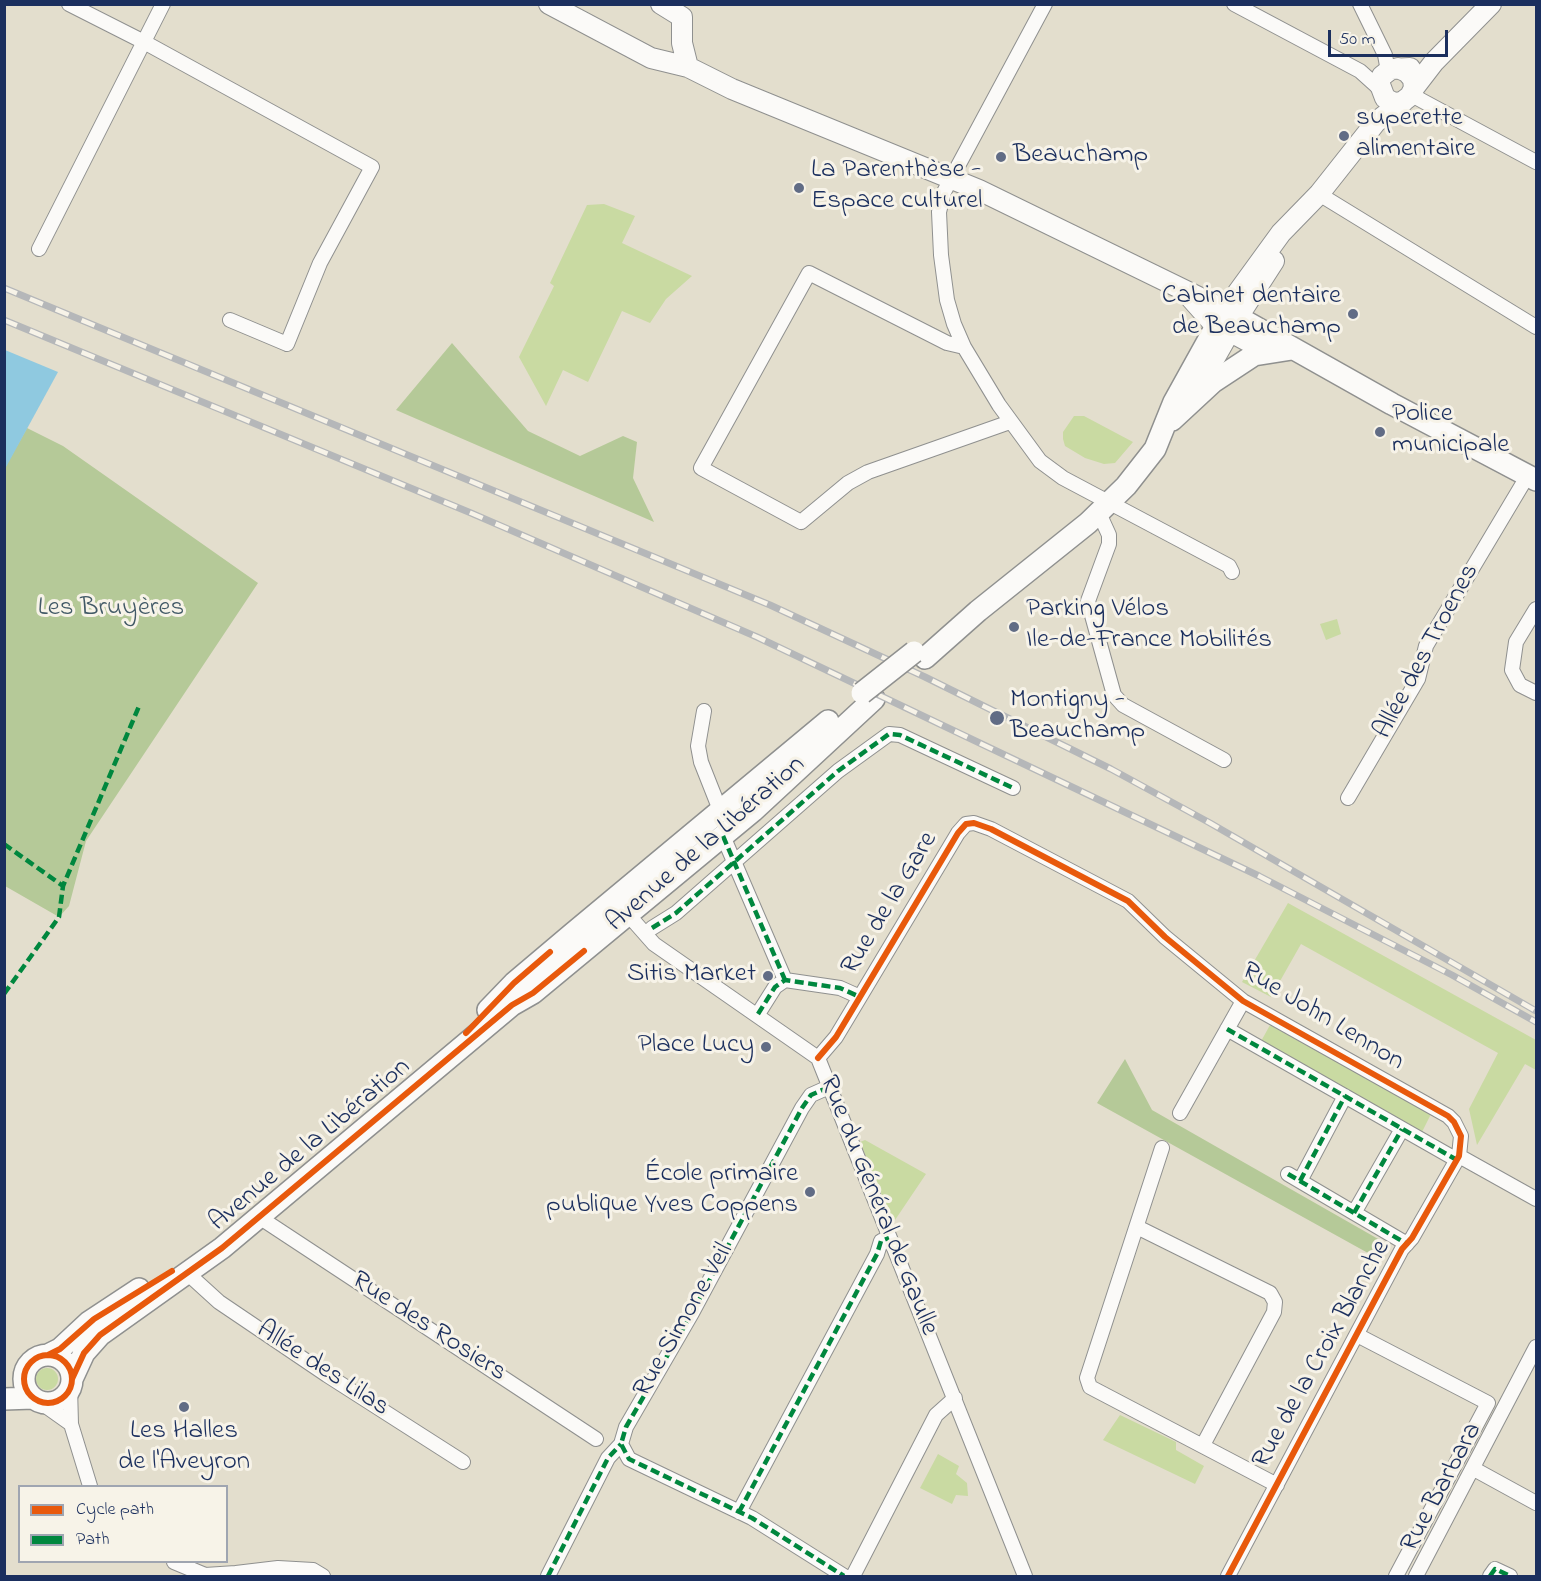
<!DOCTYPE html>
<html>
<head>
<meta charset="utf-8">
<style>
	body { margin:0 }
	#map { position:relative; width:1541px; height:1581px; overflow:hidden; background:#e3decd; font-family:"Indie Flower",sans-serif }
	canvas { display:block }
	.frame { position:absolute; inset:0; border:6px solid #1b2f5e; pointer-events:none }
	.legend { position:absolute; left:18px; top:1485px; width:210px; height:78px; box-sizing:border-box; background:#f7f3e8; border:2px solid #9fa5b1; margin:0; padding:8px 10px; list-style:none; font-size:18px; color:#1b2f5e }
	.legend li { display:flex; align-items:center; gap:12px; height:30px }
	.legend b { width:30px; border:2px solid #9fa5b1 }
	.scale { position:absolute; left:1328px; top:30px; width:120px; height:27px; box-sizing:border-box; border:3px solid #1b2f5e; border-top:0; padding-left:8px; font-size:18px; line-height:21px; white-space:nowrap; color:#1b2f5e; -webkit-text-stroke:4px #f7f3e8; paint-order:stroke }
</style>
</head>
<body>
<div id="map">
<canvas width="1541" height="1581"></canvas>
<div class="frame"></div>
<ul class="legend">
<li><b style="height:8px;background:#e8590c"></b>Cycle path</li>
<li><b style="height:8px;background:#00873e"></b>Path</li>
</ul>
<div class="scale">50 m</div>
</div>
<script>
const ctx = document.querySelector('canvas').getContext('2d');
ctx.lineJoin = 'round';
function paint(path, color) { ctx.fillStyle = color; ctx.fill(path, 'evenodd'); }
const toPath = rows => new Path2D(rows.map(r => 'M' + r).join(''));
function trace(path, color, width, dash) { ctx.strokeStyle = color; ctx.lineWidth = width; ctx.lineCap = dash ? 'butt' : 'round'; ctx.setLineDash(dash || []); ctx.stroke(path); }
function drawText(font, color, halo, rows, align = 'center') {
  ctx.font = font + ' "Indie Flower",sans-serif'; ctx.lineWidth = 6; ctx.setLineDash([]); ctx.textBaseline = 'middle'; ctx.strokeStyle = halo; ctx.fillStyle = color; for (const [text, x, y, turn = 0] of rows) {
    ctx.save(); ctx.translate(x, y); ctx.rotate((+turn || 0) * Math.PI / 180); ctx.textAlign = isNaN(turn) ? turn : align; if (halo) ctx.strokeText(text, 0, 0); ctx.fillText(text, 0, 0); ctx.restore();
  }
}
paint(toPath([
	[604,204,635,216,622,243,692,276,666,299,650,323,622,311,588,382,563,370,546,406,519,357,554,286,550,283,587,205],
	[1074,416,1084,416,1133,442,1115,463,1104,464,1085,458,1065,446,1063,439,1063,432],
	[1337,619,1341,634,1326,640,1320,624],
	[1288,903,1536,1040,1536,1070,1525,1064,1477,1145,1469,1109,1498,1053,1301,944,1271,997,1242,982],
	[1270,1025,1431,1114,1420,1136,1259,1045],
	[865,1140,926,1174,893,1223,860,1142],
	'36 1379a11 11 0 1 1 22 0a11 11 0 1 1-22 0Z',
	[1120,1415,1176,1442,1176,1450,1204,1466,1195,1484,1103,1440],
	[938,1454,959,1466,956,1474,967,1483,968,1496,956,1495,952,1504,920,1488]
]), '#c9daa2');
paint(toPath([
	[452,343,528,431,580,456,623,436,637,442,633,478,654,522,396,410],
	[27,428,63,446,258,583,86,841,69,906,59,917,5,886,4,469],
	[1125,1059,1152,1110,1387,1244,1377,1258,1097,1103]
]), '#b5c998');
paint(toPath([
	[5,350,58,372,5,469]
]), '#8fc9e0');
const street = toPath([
	[69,4,144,42,372,167,320,263,287,344,230,320],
	[1045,4,944,192,939,212,941,255,947,300,954,324,964,347,999,405,1040,461,1063,478,1229,566,1232,572],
	[1234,4,1360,71,1380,89],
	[1360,4,1385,55,1388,71],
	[1413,91,1419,99,1536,162],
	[1319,194,1536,327],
	[39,249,163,4],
	[964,347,947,343,809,273,701,468,801,522,848,483,868,472,1010,422],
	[1099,513,1109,535,1109,544,1088,601,1114,695,1123,705,1224,760],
	[1536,609,1516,642,1512,670,1520,685,1536,693],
	[704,711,698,746,701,762,718,805,726,815],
	[1348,798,1418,679,1426,646,1528,475],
	[723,836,785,980],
	[624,910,654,944,818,1058,1025,1576],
	[652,928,676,913,838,771,889,734,900,735,1013,788],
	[758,1014,775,987,785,980,840,988,860,997],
	[1227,1029,1457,1160],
	[818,1058,836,1037,860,997,958,833,966,824,974,823,991,829,1128,901,1165,937,1243,1001,1448,1116,1454,1122,1461,1136,1459,1156,1412,1238,1402,1249,1228,1576],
	[829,1087,811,1095,802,1108,692,1313,626,1427,621,1444,629,1459,752,1518,844,1576],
	[1180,1113,1243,1001],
	[1162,1148,1087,1378,1090,1387,1277,1485],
	[1459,1156,1536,1199],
	[1288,1174,1407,1244],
	[1300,1181,1345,1096],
	[1354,1213,1402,1129],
	[259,1217,596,1439],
	[1137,1227,1270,1293,1275,1302,1274,1312,1203,1445],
	[186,1272,219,1302,327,1375,463,1462],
	[1357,1335,1488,1403,1396,1576],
	[70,1387,71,1424,90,1486],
	[40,1402,71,1424],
	[1474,1469,1536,1503],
	[739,1512,877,1254,881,1241,889,1238],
	[174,1562,205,1575,236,1573],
	[234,1576,236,1573,278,1568,313,1570,323,1576],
	[548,1576,608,1458,621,1444],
	[853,1576,936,1415,955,1398],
	[1416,1576,1536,1347],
	[1490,1576,1495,1569,1510,1576]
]);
const secondary = toPath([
	[549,4,651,58,688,67,732,89,979,190,1225,310,1281,233,1319,194,1376,122,1410,96,1414,88,1413,79,1407,72,1398,68],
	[661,4,682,17,682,43,688,67],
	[1414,88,1434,62,1491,4],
	[1403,102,1394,103,1385,98,1379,82,1382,76,1391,69,1410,68],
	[1188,295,1212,322,1266,351],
	[1192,398,1238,317,1274,261]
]);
const primary = toPath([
	[1172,420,1213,382,1254,355,1292,349],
	[925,658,978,611,1088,523,1126,486,1155,449,1174,402,1225,310,1392,404,1536,480],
	[488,1010,514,983,572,934,828,721],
	[48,1355,60,1349,89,1322,139,1289],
	'24 1379a24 24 0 1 1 48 0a24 24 0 1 1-48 0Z',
	[72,1379,84,1353,100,1335,222,1248,512,1005,533,993,753,811,874,699],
	[4,1399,33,1398]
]);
trace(street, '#8f908f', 16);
trace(secondary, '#8f908f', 22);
trace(primary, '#8f908f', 24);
trace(street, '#fbfaf8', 14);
trace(secondary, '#fbfaf8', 20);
trace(primary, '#fbfaf8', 21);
const rail = toPath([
	[4,288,770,605,925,677,1111,769,1210,823,1536,1011],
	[4,320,471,513,757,637,1259,876,1452,975,1536,1022]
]);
trace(rail, '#b5b7b9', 7);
trace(rail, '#f7f3e8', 4.5, [14]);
const primaryBridge = toPath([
	[862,693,914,652]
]);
trace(primaryBridge, '#8f908f', 24, []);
trace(primaryBridge, '#fbfaf8', 21);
trace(toPath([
	[723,836,785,980],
	[4,844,63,886],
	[652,928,676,913,838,771,889,734,900,735,1013,788],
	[4,994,59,917,63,886,140,704],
	[758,1014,775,987,785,980,840,988,860,997],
	[1227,1029,1457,1160],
	[829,1087,811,1095,802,1108,692,1313,626,1427,621,1444,629,1459,752,1518,844,1576],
	[1288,1174,1407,1244],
	[1300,1181,1345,1096],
	[1354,1213,1402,1129],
	[739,1512,877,1254,881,1241,889,1238],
	[548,1576,608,1458,621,1444],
	[1490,1576,1495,1569,1510,1576]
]), '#00873e', 4.5, [9, 4.5]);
trace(toPath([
	[466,1033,514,983,550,952],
	[818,1058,836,1037,860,997,958,833,966,824,974,823,991,829,1128,901,1165,937,1243,1001,1448,1116,1454,1122,1461,1136,1459,1156,1412,1238,1402,1249,1228,1576],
	[48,1355,60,1349,94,1319,172,1271],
	'24 1379a24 24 0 1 1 48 0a24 24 0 1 1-48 0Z',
	[72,1379,84,1353,100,1335,222,1248,512,1005,533,993,584,951]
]), '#e8590c', 6);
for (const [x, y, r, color] of [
	[1344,136,6,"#616c85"],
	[1001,157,6,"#616c85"],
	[799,188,6,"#616c85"],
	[1353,314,6,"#616c85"],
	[1380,432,6,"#616c85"],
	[1014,627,6,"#616c85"],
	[997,718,8,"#616c85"],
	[768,976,6,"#616c85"],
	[766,1047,6,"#616c85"],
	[810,1192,6,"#616c85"],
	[184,1407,6,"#616c85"]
]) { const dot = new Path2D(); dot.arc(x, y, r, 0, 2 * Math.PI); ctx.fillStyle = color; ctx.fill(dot); trace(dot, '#f7f3e8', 2); }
drawText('27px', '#1b2f5e', '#f7f3e8', [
	["superette",1356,120],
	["alimentaire",1356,151],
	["Beauchamp",1013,157],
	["La Parenthèse -",811,172],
	["Espace culturel",811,203],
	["Cabinet dentaire",1341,298,"right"],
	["de Beauchamp",1341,329,"right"],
	["Police",1392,416],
	["municipale",1392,447],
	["Parking Vélos",1026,611],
	["Ile-de-France Mobilités",1026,642],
	["Montigny -",1010,702],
	["Beauchamp",1010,733],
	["Sitis Market",756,976,"right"],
	["Place Lucy",754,1047,"right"],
	["École primaire",798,1176,"right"],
	["publique Yves Coppens",798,1207,"right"],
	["Les Halles",184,1433,"center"],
	["de l'Aveyron",184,1464,"center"]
], 'left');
drawText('27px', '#415966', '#f7f3e8', [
	["Les Bruyères",111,610]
]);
drawText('27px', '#1b2f5e', '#f7f3e8', [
	["Allée des Troenes",1428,652,-62],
	["Avenue de la Libération",707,845,-41],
	["Rue de la Gare",891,904,-59],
	["Rue John Lennon",1322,1018,31],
	["Avenue de la Libération",311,1146,-40],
	["Rue du Général de Gaulle",877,1206,68],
	["Rue Simone Veil",685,1321,-60],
	["Rue des Rosiers",428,1328,33],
	["Rue de la Croix Blanche",1323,1355,-61],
	["Allée des Lilas",322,1370,33],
	["Rue Barbara",1443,1488,-62]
]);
</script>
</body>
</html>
